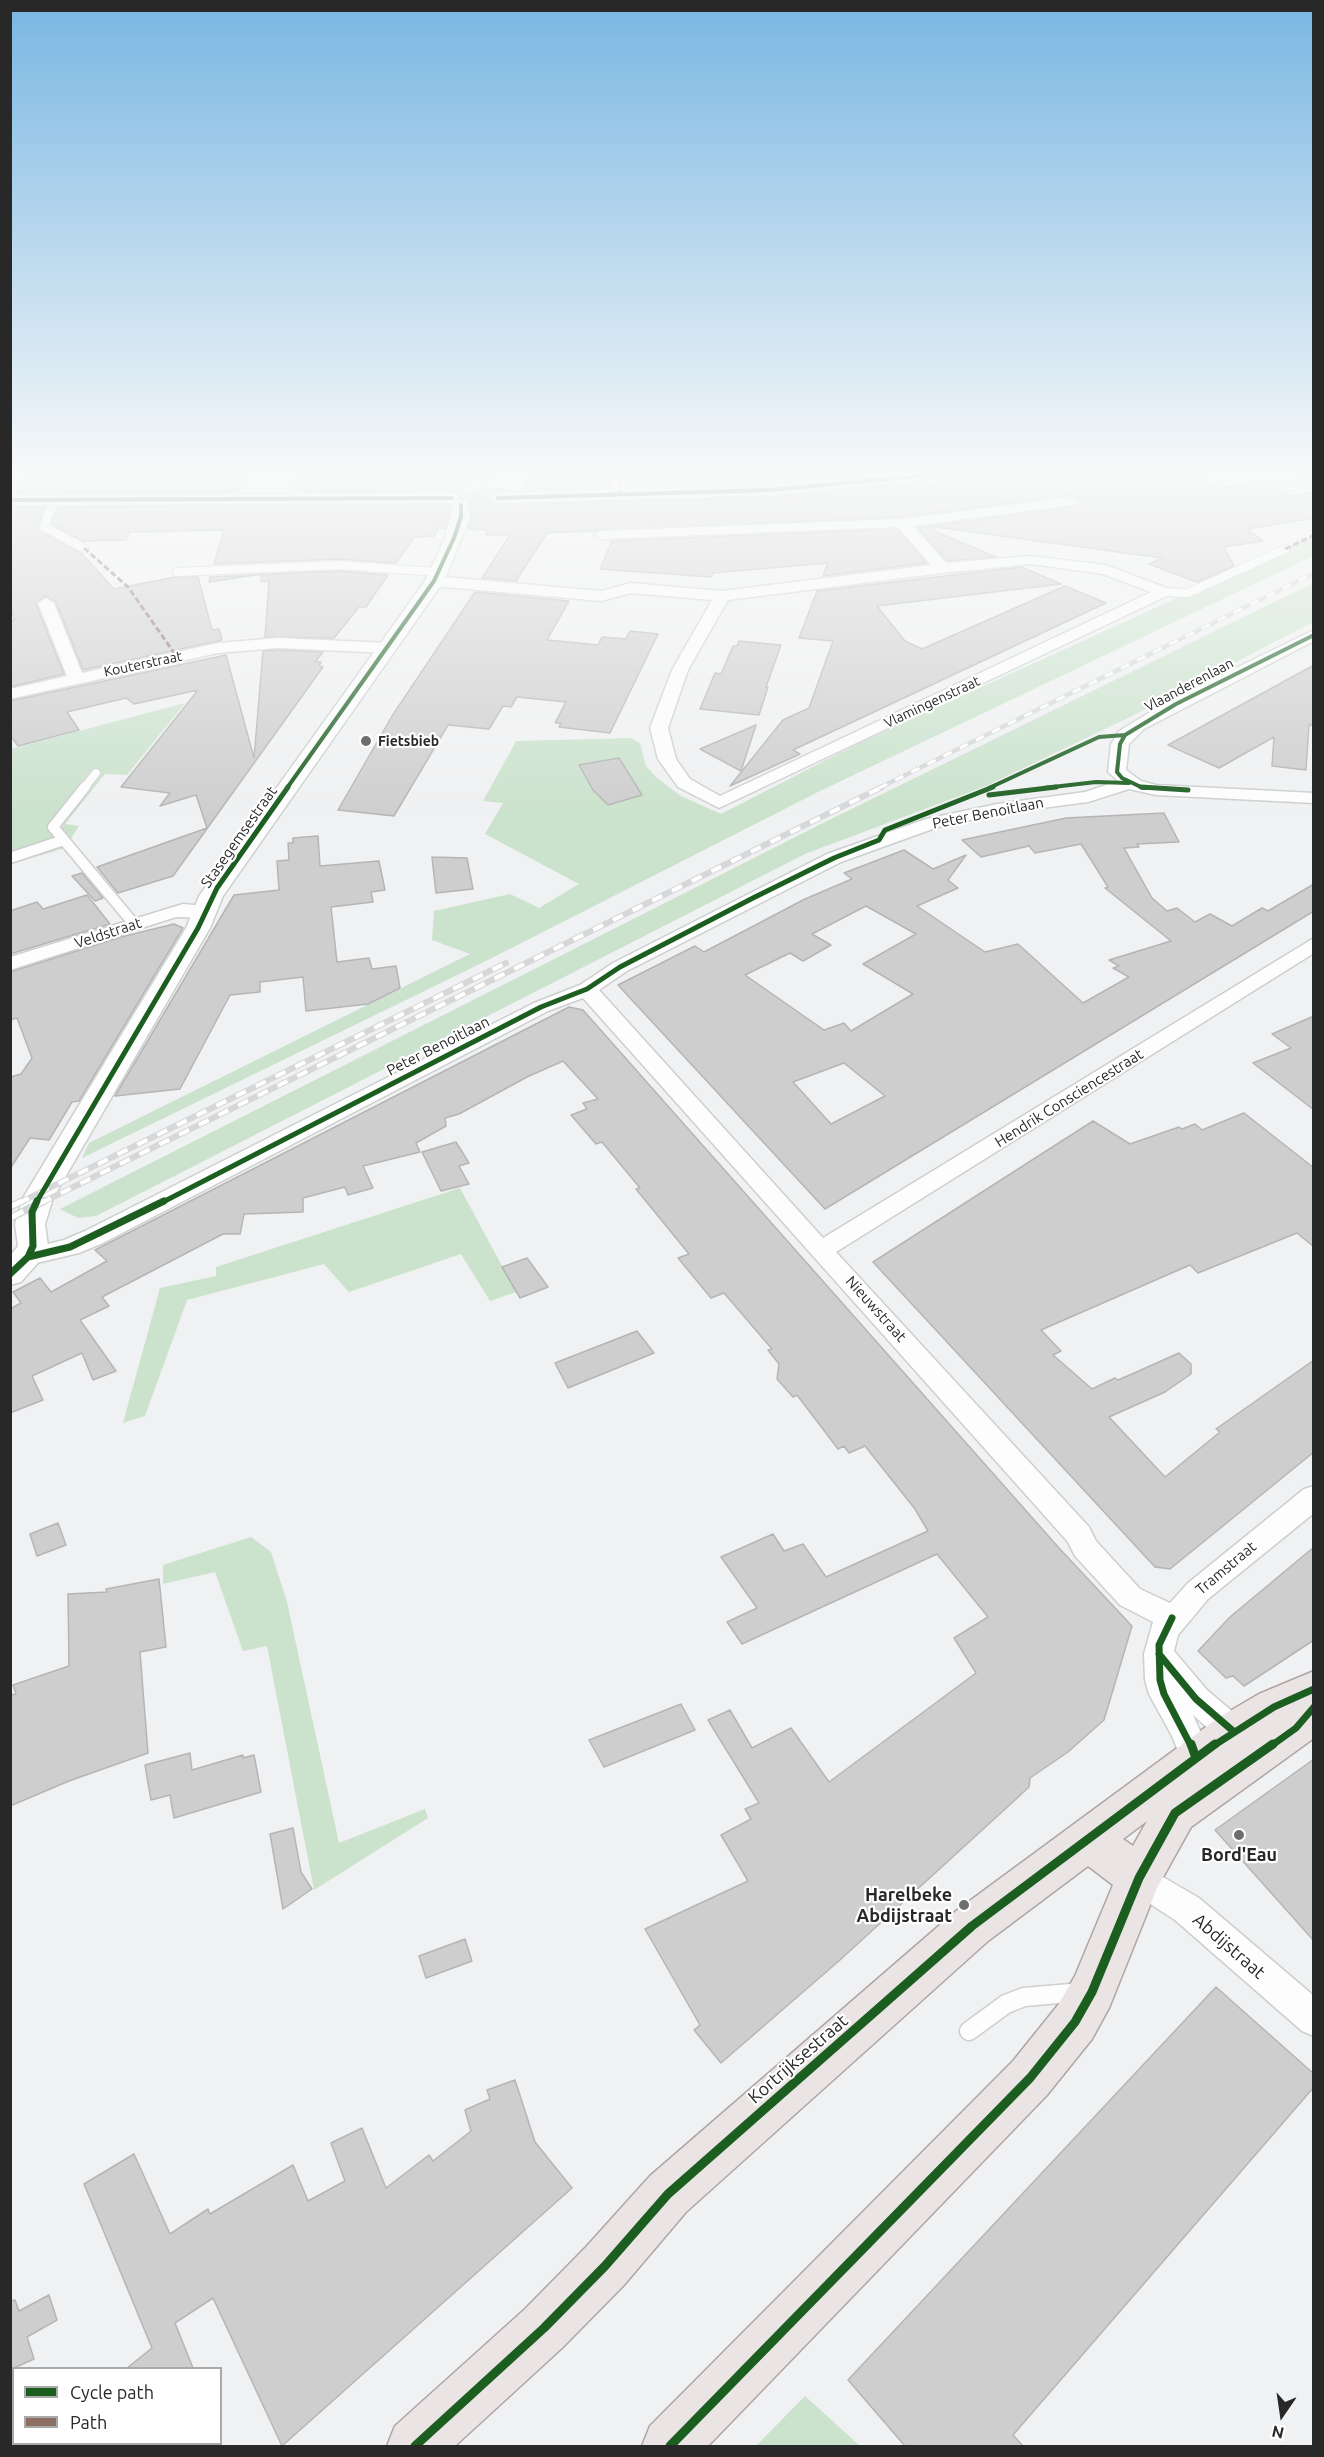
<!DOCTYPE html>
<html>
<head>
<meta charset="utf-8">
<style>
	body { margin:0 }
	#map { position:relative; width:1324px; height:2457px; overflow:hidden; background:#f0f1f2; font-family:Ubuntu,sans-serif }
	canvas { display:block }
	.frame { position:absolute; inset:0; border:12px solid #282829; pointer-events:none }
	.legend { position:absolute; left:12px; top:2367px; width:210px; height:78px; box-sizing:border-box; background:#fff; border:2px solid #a9a9a9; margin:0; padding:8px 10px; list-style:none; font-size:18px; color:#282829 }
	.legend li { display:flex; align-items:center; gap:12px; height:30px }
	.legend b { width:30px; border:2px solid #a9a9a9 }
	.north { position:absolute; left:1252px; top:2385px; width:60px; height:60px; -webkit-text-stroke:4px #fff; paint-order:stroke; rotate:193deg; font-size:16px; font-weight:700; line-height:24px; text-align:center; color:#282829 }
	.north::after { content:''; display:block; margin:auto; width:21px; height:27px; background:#282829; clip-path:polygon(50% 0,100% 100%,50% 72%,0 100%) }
</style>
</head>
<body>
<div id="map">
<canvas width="1324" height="2457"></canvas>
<div class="frame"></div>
<ul class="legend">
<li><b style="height:8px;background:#1b5e20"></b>Cycle path</li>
<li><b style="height:8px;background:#8d6e63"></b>Path</li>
</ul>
<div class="north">N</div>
</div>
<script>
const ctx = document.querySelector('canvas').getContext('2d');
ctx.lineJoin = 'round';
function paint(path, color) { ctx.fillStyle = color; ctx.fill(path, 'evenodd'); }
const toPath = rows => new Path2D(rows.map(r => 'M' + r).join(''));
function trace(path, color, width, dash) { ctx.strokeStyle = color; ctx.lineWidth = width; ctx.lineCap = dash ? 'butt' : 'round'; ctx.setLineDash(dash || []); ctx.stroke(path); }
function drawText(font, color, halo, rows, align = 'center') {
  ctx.font = font + ' Ubuntu,sans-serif'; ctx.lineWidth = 4.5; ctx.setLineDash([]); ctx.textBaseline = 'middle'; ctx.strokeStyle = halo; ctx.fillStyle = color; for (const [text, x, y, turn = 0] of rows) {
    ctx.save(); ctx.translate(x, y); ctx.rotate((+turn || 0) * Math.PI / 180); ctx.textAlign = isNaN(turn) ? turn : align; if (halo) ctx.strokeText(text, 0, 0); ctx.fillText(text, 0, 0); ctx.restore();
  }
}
paint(toPath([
	[1313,536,1313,556,818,792,488,960,82,1158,89,1143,470,954,432,940,434,911,510,894,539,908,579,884,485,834,503,803,483,801,516,741,631,738,640,743,646,766,657,778,681,796,721,814,861,742],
	[1313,583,1313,622,1130,717,986,786,805,854,96,1216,78,1218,60,1209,825,822],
	[185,703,127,775,105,774,65,824,79,826,65,848,11,864,11,749],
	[460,1188,516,1292,490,1301,461,1254,349,1292,324,1264,187,1300,145,1416,123,1423,160,1288,216,1276,216,1267],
	[251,1537,271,1552,287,1602,339,1843,425,1809,428,1818,314,1890,267,1646,243,1651,215,1572,163,1584,163,1565],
	[805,2396,860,2446,756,2446]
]), '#cbe2cc');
const building = toPath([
	[34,472,245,472,238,492,16,493,34,472],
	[354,472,462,472,455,486,461,486,465,494,477,494,483,488,508,490,497,491,487,497,498,505,770,497,927,482,928,485,1035,472,1173,472,1178,476,1194,473,1217,489,1265,481,1289,496,1314,492,1314,518,1248,529,1263,541,1224,547,1234,566,1197,582,1149,564,1162,558,935,527,934,531,996,557,947,561,918,528,1077,506,1081,500,1072,495,902,517,547,533,516,581,482,578,510,535,486,535,487,530,468,529,472,517,469,501,461,498,458,492,292,491,299,477,304,474,353,474,354,472],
	[646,472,887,472,770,483,628,487,629,476,646,476,646,472],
	[532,473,557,474,556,477,610,477,611,487,524,490,532,473],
	[451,505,445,529,438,528,435,536,414,537,396,563,338,559,214,564,224,530,129,532,126,540,83,541,51,524,58,507,451,505],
	[10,507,45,507,38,525,39,531,82,554,114,589,175,577,198,577,212,630,219,629,222,640,83,670,56,602,45,596,36,604,64,674,10,687,10,621,15,620,10,609,10,507],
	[897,529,927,563,823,576,828,563,713,573,711,577,600,569,612,541,897,529],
	[1021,567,1061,584,877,606,905,641,922,649,1065,586,1106,603,793,750,800,754,730,786,783,720,809,708,833,641,799,638,817,591,1021,567],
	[338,571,388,575,366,607,359,607,334,638,265,637,269,581,261,581,262,574,209,582,210,577,338,571],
	[475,592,569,601,547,640,598,645,602,637,626,639,630,631,658,634,610,733,559,727,561,723,555,723,566,702,517,697,511,707,503,706,489,729,448,725,394,816,338,810,392,716,475,592],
	[739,641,781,645,766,687,768,687,759,715,700,709,715,673,721,674,733,646,737,646,739,641],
	[278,650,323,652,315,662,321,662,319,666,323,667,173,876,118,893,97,867,207,828,196,795,160,806,170,793,121,787,198,690,134,704,126,698,67,712,79,730,18,746,10,735,10,701,226,655,254,758,263,651,278,650],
	[1314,665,1314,727,1309,724,1306,770,1272,766,1274,737,1219,768,1168,745,1314,665],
	[756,725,741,771,700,749,756,725],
	[619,758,642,795,608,805,593,790,579,765,619,758],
	[1164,813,1179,842,1137,844,1139,847,1124,848,1152,898,1167,911,1177,908,1195,922,1210,914,1232,926,1262,908,1268,911,1314,884,1314,911,825,1209,618,985,695,946,704,952,805,899,852,879,844,873,904,850,933,869,966,855,948,880,958,888,917,906,985,952,1018,944,1083,1003,1129,977,1113,968,1119,966,1109,960,1171,941,1105,888,1108,887,1081,844,1035,853,1029,846,981,857,962,840,1066,818,1164,813],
	[866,906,916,934,863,964,913,994,851,1031,844,1023,824,1030,745,975,790,953,803,961,831,945,812,934,866,906],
	[844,1063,885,1096,831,1124,793,1082,844,1063],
	[318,836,320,866,379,861,385,890,371,892,373,902,331,907,337,962,369,958,372,969,396,966,400,988,368,1004,306,1011,303,977,260,982,260,992,230,995,180,1089,115,1096,234,895,279,890,277,861,289,860,288,843,293,843,293,838,318,836],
	[432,857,467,858,473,889,436,893,432,857],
	[82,873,103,898,95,901,72,876,82,873],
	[87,895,110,924,10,954,10,911,37,902,43,909,87,895],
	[174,924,183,928,79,1101,72,1102,49,1140,30,1138,10,1169,10,1077,21,1074,32,1058,17,1018,10,1020,10,972,121,937,174,924],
	[569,1007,583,1010,1059,1548,1132,1626,1104,1720,1068,1752,1030,1778,1029,1787,1015,1800,840,1960,721,2063,694,2030,700,2025,645,1929,748,1881,721,1835,751,1819,745,1809,759,1803,708,1720,730,1710,752,1748,791,1728,829,1782,976,1673,954,1638,988,1617,937,1554,742,1644,727,1622,757,1608,721,1557,773,1534,784,1551,803,1544,826,1577,928,1531,915,1509,865,1446,849,1453,844,1446,838,1449,797,1395,793,1397,777,1379,779,1364,768,1350,772,1349,724,1293,711,1298,678,1258,689,1254,636,1189,640,1188,602,1142,596,1144,571,1115,587,1109,583,1103,598,1099,563,1061,527,1077,459,1114,445,1118,446,1126,416,1143,420,1152,363,1166,373,1188,348,1195,345,1187,303,1198,303,1212,244,1214,240,1234,223,1234,102,1297,109,1306,80,1320,116,1371,93,1380,82,1353,32,1376,43,1400,10,1413,10,1309,21,1303,13,1292,40,1278,51,1292,107,1261,95,1250,569,1007],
	[1314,1016,1314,1110,1253,1063,1291,1048,1272,1034,1314,1016],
	[1244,1113,1314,1168,1314,1247,1297,1233,1198,1273,1190,1265,1041,1330,1061,1351,1053,1355,1092,1389,1115,1378,1118,1380,1132,1374,1179,1353,1191,1364,1191,1374,1165,1392,1109,1417,1165,1477,1220,1432,1216,1429,1314,1360,1314,1452,1170,1569,1155,1567,873,1262,1093,1121,1130,1144,1179,1127,1182,1129,1195,1124,1202,1130,1244,1113],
	[456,1142,469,1163,459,1166,469,1184,441,1191,422,1152,456,1142],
	[527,1258,548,1287,520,1298,502,1267,527,1258],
	[637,1331,654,1353,568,1388,555,1363,637,1331],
	[58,1523,66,1545,37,1556,30,1534,58,1523],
	[1314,1547,1314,1640,1244,1686,1233,1676,1226,1678,1198,1651,1230,1617,1314,1547],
	[159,1579,166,1647,140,1652,148,1753,69,1781,10,1806,11,1695,16,1694,13,1685,69,1666,68,1594,107,1592,106,1589,159,1579],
	[681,1704,695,1730,604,1767,589,1740,681,1704],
	[190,1753,192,1770,243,1755,243,1758,254,1755,261,1792,174,1818,170,1795,151,1800,145,1765,190,1753],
	[1314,1759,1314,1941,1215,1830,1314,1759],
	[293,1828,301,1872,312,1889,283,1909,270,1834,293,1828],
	[465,1939,472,1961,426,1978,419,1956,465,1939],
	[1216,1987,1314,2074,1314,2087,1013,2435,1023,2446,905,2446,848,2380,1216,1987],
	[515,2080,535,2142,572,2188,282,2446,213,2298,175,2323,193,2368,127,2368,152,2348,84,2184,134,2154,170,2234,208,2209,210,2214,293,2165,308,2201,345,2181,331,2143,362,2128,386,2188,429,2155,433,2161,471,2131,465,2110,490,2099,487,2090,515,2080],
	[49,2295,57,2320,27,2337,34,2359,14,2368,10,2373,10,2301,15,2300,19,2311,49,2295]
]);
paint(building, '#cececf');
trace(building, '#b5b5b6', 1.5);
const serviceFar2 = toPath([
	[54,500,44,527,84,548],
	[177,572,338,565,438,572],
	[1164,592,1188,593,1285,549],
	[84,788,96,773]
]);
const serviceFar1 = toPath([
	[85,787,53,827,134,924],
	[10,858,64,840]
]);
const service = toPath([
	[969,2031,1006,2004,1024,1997,1082,1992]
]);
const minor = toPath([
	[615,472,630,472,626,476,626,498,616,498,614,495,612,475,615,472],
	[1314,479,1314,487,1285,492,1278,488,1280,485,1314,479],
	[1072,497,1079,501,1077,504,913,526,946,563,1031,556,1106,565,1169,589,1172,592,1169,595,719,808,678,787,658,759,650,728,672,670,712,600,631,593,601,601,434,586,426,581,434,576,601,591,631,583,722,591,931,565,898,527,601,539,594,535,601,531,902,519,1072,497],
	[1031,564,1103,574,1151,592,720,796,690,779,676,759,668,728,688,670,728,600,942,573,1031,564],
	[46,598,54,603,82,673,218,643,278,638,388,643,396,648,388,653,278,648,218,653,10,699,10,689,67,676,38,603,46,598],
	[1314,630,1314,641,1144,729,1129,744,1126,770,1141,781,1156,785,1314,793,1314,803,1156,795,1129,789,1088,802,997,814,938,827,841,862,627,971,599,990,823,1238,1314,938,1314,953,836,1252,1089,1527,1096,1541,1140,1589,1170,1603,1188,1583,1304,1489,1314,1486,1314,1513,1208,1599,1178,1635,1174,1651,1207,1690,1252,1728,1256,1738,1252,1748,1241,1752,1230,1748,1193,1715,1212,1758,1207,1768,1196,1772,1185,1768,1172,1736,1149,1694,1145,1680,1144,1654,1153,1622,1120,1605,1075,1556,1068,1542,583,998,548,1011,103,1243,79,1253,28,1265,19,1263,16,1257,19,1251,64,1240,85,1231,534,1003,580,985,613,963,827,854,926,819,997,804,1085,792,1118,781,1108,772,1111,744,1119,731,1170,700,1314,630],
	[183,904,206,906,213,908,216,912,213,916,206,918,176,917,10,970,10,957,183,904],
	[1139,1863,1199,1898,1314,1996,1314,2036,1302,2031,1175,1920,1127,1889,1123,1878,1127,1867,1139,1863]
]);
const tertiary = toPath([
	[475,472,493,472,477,492,465,492,462,488,475,472],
	[908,472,969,472,960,477,770,495,498,503,489,498,498,493,770,485,908,472],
	[452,493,458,494,459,500,467,501,470,517,444,581,223,896,210,928,53,1198,45,1224,48,1246,43,1257,21,1282,10,1285,10,1256,18,1246,15,1224,23,1198,186,928,199,896,425,581,445,538,454,503,10,505,10,495,452,493]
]);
const primary = toPath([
	[1314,1671,1314,1738,1191,1827,1157,1888,1109,2008,1092,2039,1047,2095,708,2446,642,2446,650,2426,1013,2061,1058,2005,1075,1976,1113,1885,1088,1866,988,1941,686,2212,624,2285,563,2347,455,2446,387,2446,395,2426,525,2309,586,2247,650,2176,956,1911,1218,1718,1259,1694,1314,1671],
	[1147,1821,1133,1846,1123,1839,1147,1821]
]);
trace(serviceFar2, '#cdcfcf', 10);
trace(serviceFar1, '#cdcfcf', 13);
trace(service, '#cdcfcf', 21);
trace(minor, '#cdcfcf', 3);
trace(tertiary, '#cdcfcf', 3);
trace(primary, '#afa5a4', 3);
trace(serviceFar2, '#fdfdfd', 8);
trace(serviceFar1, '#fdfdfd', 10);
trace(service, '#fdfdfd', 18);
paint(minor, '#fdfdfd');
paint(tertiary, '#fdfdfd');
paint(primary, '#eae4e4');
const railFar2 = toPath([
	[879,788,1314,573]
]);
const railFar1 = toPath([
	[19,1203,506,963],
	[41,1203,882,787]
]);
const rail = toPath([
	[10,1207,22,1201],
	[10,1218,44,1201]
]);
trace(railFar2, '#d6d7d8', 4.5);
trace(railFar1, '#d6d7d8', 6);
trace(rail, '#d6d7d8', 8);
trace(railFar2, '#fff', 3, [9]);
trace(railFar1, '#fff', 4, [11]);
trace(rail, '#fff', 5, [15]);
trace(toPath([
	[621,495,619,475,623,472],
	[84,548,128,587,177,657],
	[1285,549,1314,535]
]), '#8d6e63', 3, [6, 3]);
trace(toPath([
	[498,498,770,490,960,472],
	[10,500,452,498],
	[287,788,434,581,454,538,461,517,461,505],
	[989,788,1099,737,1125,735],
	[1044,788,1096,782,1129,783],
	[1151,788,1143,788,1122,778,1117,772,1120,744,1125,735,1176,704,1314,635]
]), '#1b5e20', 4);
trace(toPath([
	[1141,787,1188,790],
	[989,795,1056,787],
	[36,1203,198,928,217,888,288,787],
	[161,1203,541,1007,587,989,620,967,753,898,834,858,879,840,885,830,993,787]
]), '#1b5e20', 5);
trace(toPath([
	[28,1257,33,1246,32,1212,37,1201],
	[10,1274,28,1257,70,1247,164,1201],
	[1172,1618,1159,1645,1160,1680,1164,1694,1191,1746],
	[1159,1654,1196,1699,1233,1731],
	[1213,1746,1274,1707,1314,1689],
	[1271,1746,1296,1728,1314,1707]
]), '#1b5e20', 7);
trace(toPath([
	[1191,1744,1196,1758],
	[415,2446,544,2328,605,2266,668,2194,972,1926,1215,1744],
	[670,2446,1030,2078,1075,2022,1092,1992,1139,1878,1175,1813,1273,1744]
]), '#1b5e20', 9);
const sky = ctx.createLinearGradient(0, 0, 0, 816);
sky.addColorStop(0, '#78b6e2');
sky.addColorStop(0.58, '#f8f9f9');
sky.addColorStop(1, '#f8f9f900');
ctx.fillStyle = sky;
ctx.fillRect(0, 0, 1324, 816);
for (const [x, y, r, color] of [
	[366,741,6,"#6e6e6f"],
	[1239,1835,6,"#6e6e6f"],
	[964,1905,6,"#6e6e6f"]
]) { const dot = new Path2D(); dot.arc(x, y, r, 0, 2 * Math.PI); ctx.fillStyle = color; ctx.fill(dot); trace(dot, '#fff', 2); }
drawText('14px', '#282829', '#fff', [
	["Kouterstraat",143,664,-12],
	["Vlaanderenlaan",1189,685,-28],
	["Vlamingenstraat",932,702,-25]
]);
drawText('bold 14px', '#282829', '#fff', [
	["Fietsbieb",378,741]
], 'left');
drawText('15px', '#282829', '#fff', [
	["Peter Benoitlaan",988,813,-11],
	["Stasegemsestraat",239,837,-55],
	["Veldstraat",108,933,-18],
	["Peter Benoitlaan",438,1046,-27],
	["Hendrik Consciencestraat",1069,1098,-32],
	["Nieuwstraat",876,1309,48],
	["Tramstraat",1226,1568,-40]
]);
drawText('bold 18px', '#282829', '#fff', [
	["Bord'Eau",1239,1855],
	["Harelbeke",952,1895,"right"],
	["Abdijstraat",952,1916,"right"]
]);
drawText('18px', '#282829', '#fff', [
	["Abdijstraat",1229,1946,41],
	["Kortrijksestraat",798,2059,-41]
]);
</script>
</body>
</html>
